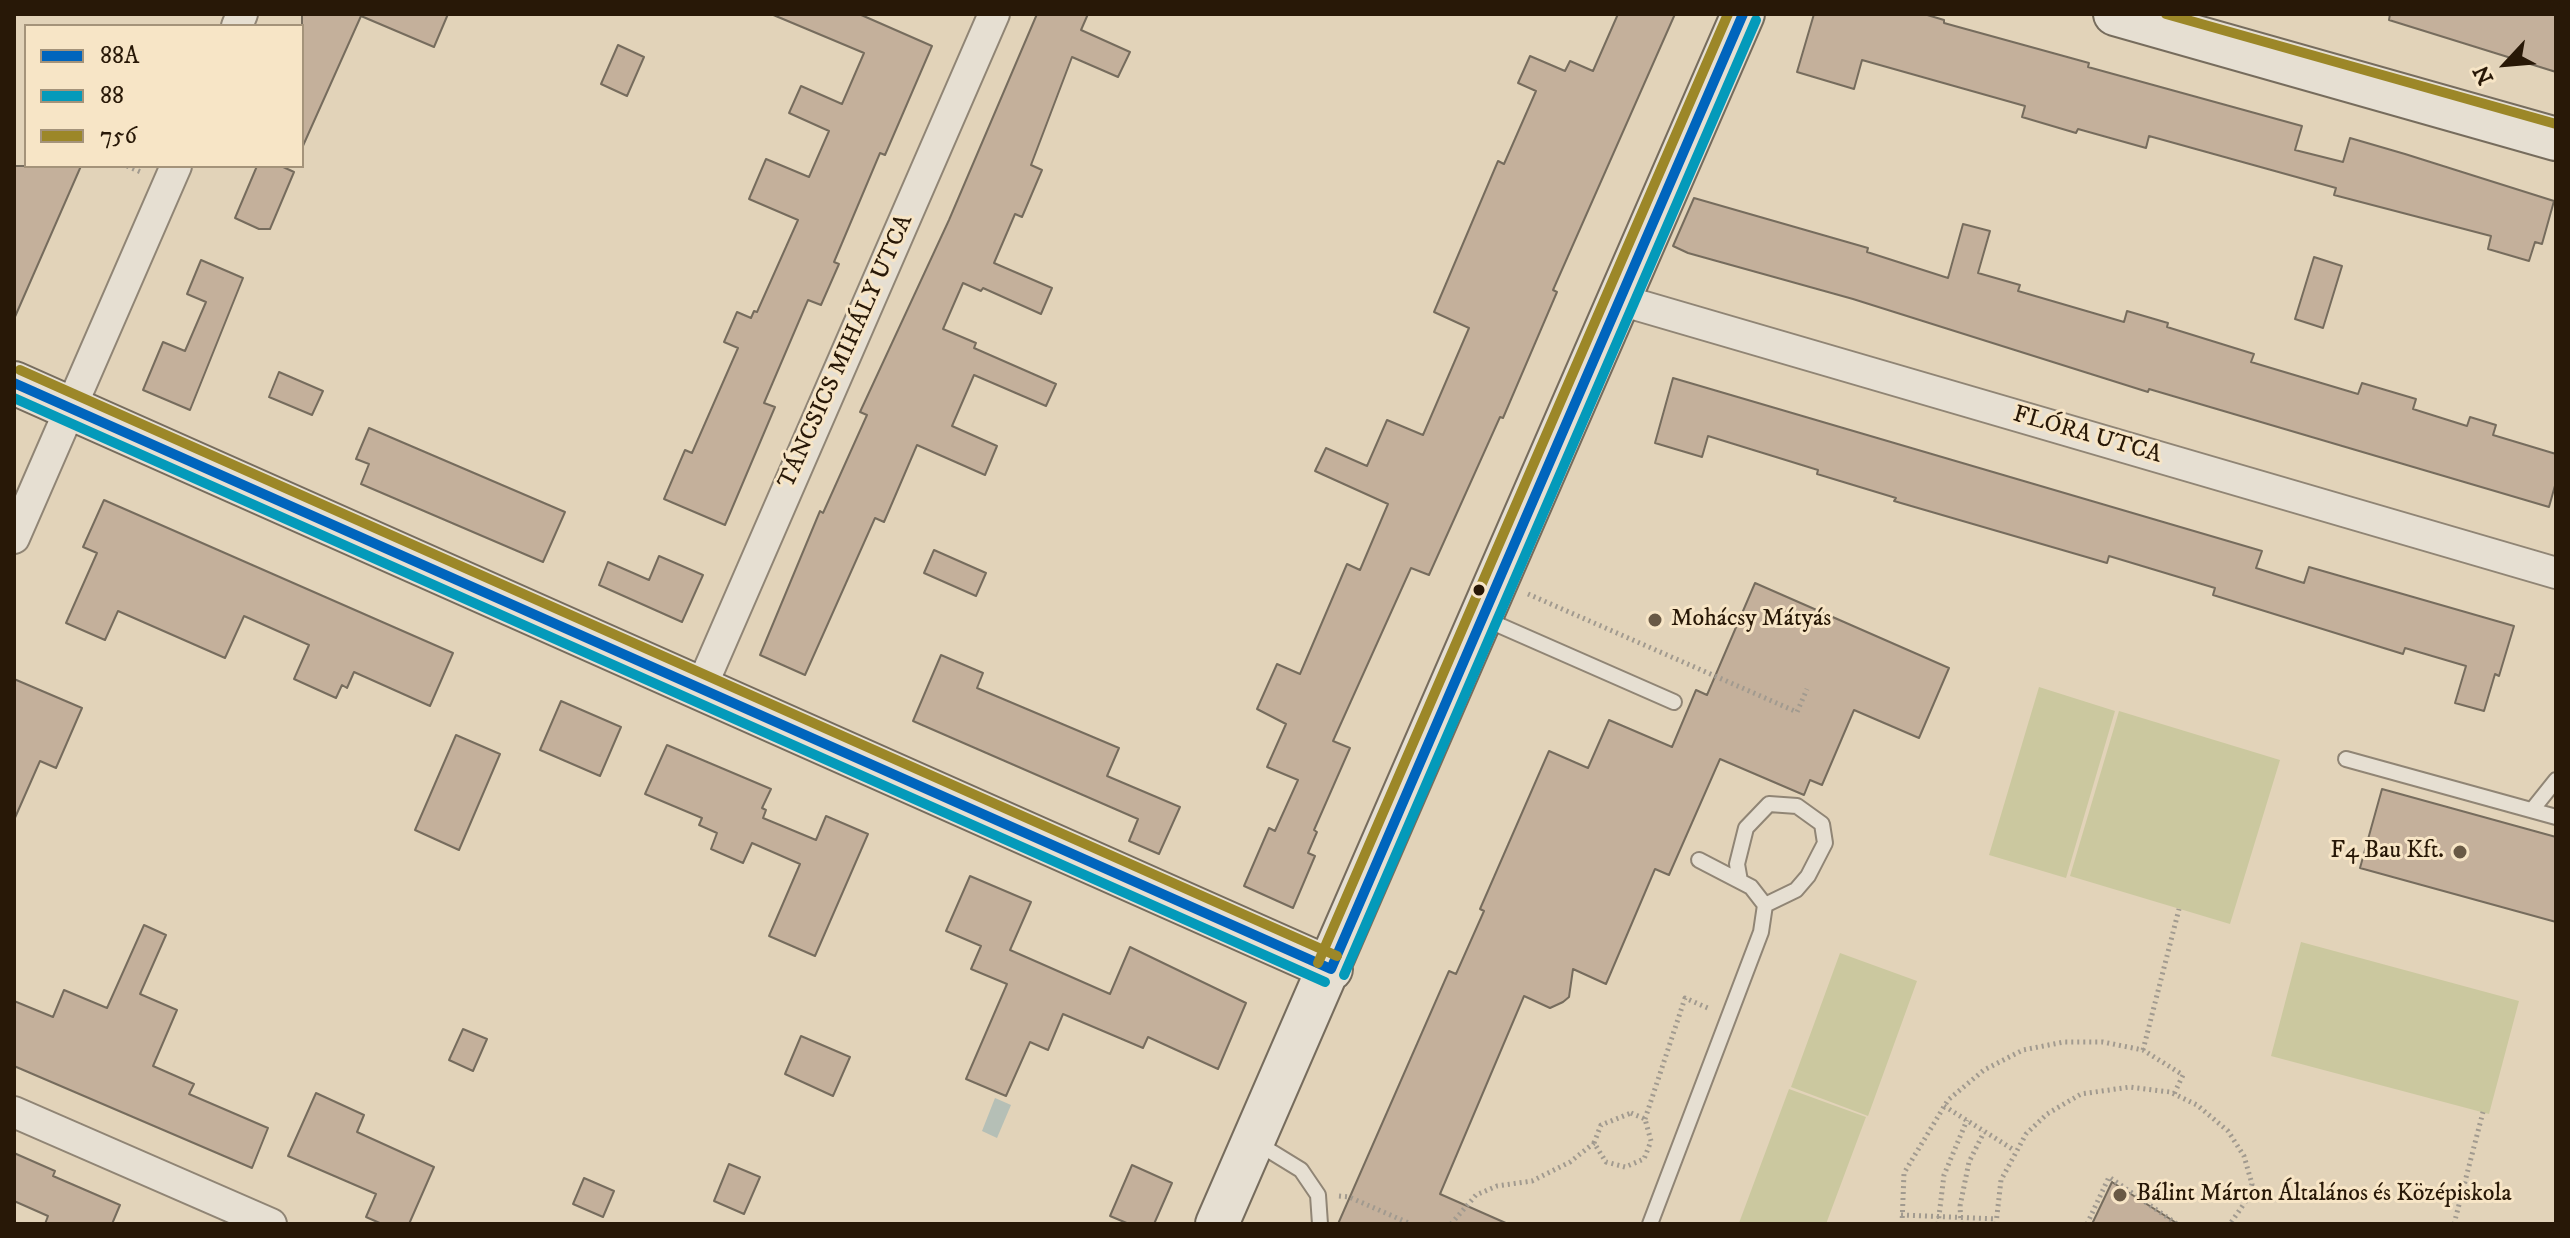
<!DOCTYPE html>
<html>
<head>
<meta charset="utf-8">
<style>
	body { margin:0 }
	#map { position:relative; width:2570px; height:1238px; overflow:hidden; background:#e2d3b9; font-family:"IM FELL DW Pica",serif }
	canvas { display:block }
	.frame { position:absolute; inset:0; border:16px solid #281807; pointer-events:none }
	.legend { position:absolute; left:24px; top:24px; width:280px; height:144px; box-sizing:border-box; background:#f7e5c6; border:2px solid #a4937a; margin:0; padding:10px 14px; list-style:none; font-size:24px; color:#281807 }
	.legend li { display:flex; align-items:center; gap:16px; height:40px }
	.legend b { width:40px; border:2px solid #a4937a }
	.north { position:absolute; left:2466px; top:24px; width:80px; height:80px; -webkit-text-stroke:6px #f7e5c6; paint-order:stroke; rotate:244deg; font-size:22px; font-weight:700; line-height:32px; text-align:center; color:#281807 }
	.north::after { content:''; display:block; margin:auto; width:28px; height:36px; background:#281807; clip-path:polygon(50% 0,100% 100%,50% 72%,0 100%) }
</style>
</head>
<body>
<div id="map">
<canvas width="2570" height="1238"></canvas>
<div class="frame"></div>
<ul class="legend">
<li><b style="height:10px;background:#0065bd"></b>88A</li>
<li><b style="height:10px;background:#049aba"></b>88</li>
<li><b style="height:10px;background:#9c8728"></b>756</li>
</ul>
<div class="north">N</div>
</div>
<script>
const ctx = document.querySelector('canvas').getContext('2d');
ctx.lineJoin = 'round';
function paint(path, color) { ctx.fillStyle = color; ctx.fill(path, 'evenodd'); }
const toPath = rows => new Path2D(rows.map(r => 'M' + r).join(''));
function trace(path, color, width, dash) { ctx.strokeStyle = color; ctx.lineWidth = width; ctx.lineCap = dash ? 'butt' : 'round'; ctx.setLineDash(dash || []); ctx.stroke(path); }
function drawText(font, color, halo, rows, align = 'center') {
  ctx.font = font + ' "IM FELL DW Pica",serif'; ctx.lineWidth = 6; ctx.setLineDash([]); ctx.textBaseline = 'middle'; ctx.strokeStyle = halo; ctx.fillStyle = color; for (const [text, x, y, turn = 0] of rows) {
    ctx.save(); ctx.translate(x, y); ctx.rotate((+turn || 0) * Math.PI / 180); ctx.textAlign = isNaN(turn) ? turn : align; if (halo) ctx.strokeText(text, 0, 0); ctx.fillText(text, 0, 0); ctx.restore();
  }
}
paint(toPath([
	[2039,687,2115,711,2066,878,1989,855],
	[2119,711,2280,760,2230,924,2070,876],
	[2301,942,2519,1001,2489,1114,2271,1056],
	[1840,953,1917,981,1868,1116,1791,1087],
	[1789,1089,1866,1117,1826,1224,1742,1224,1739,1223]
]), '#cbc89f');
paint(toPath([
	[995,1098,1011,1105,997,1138,982,1131]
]), '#b5bfb6');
const building = toPath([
	[302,14,448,14,434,47,361,16,302,148,302,14],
	[771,14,859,14,932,46,885,155,880,153,834,262,839,264,821,305,808,300,764,403,775,407,725,525,664,499,685,450,692,453,738,348,724,342,737,312,751,318,754,311,757,312,798,220,749,199,766,159,809,177,829,131,789,113,801,86,842,104,864,53,771,14],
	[1037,14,1088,14,1081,30,1130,52,1118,77,1072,57,1031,165,1042,170,1022,217,1015,214,994,263,1052,288,1041,314,983,288,981,291,963,283,943,329,976,343,974,348,1056,384,1046,406,974,375,952,426,997,446,985,475,917,445,884,522,875,518,805,675,760,655,820,511,823,513,867,415,860,412,949,220,1037,14],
	[1618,14,1675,14,1553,290,1557,292,1503,418,1500,417,1429,575,1411,568,1333,741,1350,748,1314,830,1317,832,1308,853,1315,856,1293,908,1244,886,1269,828,1275,831,1298,780,1267,767,1286,724,1257,709,1277,664,1300,674,1347,564,1360,570,1388,504,1315,471,1326,448,1367,466,1387,420,1423,435,1469,328,1434,312,1498,161,1504,164,1536,91,1518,83,1530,56,1565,71,1570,61,1593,71,1618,14],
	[1814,14,1924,14,1944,20,1944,23,2089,63,2088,67,2302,126,2295,150,2343,162,2350,138,2405,154,2554,201,2542,244,2535,242,2529,261,2488,249,2491,236,2334,195,2336,188,2149,136,2146,148,2078,129,2076,133,2022,117,2025,106,1862,60,1854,89,1797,72,1814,14],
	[2390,14,2556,14,2556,72,2389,20,2390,14],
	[618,45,644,57,627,96,601,84,618,45],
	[14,166,81,166,14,319,14,166],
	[257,166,281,166,294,172,270,229,259,229,235,218,257,166],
	[1694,198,1868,248,1867,252,1948,278,1963,224,1990,231,1978,273,2020,285,2018,291,2124,322,2127,311,2168,323,2167,327,2254,354,2251,362,2358,394,2362,383,2416,399,2413,409,2467,426,2470,417,2496,425,2493,435,2556,454,2556,482,2549,507,2149,389,2148,392,1853,299,1688,253,1673,246,1694,198],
	[2314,257,2342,266,2323,328,2295,319,2314,257],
	[201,260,243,278,190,410,143,390,163,342,185,351,206,302,187,294,201,260],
	[279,372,323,391,312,415,269,397,279,372],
	[1673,378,2262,551,2256,568,2304,583,2309,567,2514,626,2499,676,2495,674,2484,711,2455,703,2466,666,2405,648,2403,654,2213,595,2215,588,2109,556,2107,563,1894,501,1896,498,1817,474,1818,470,1708,436,1702,457,1655,443,1673,378],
	[369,428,565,512,543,562,361,484,369,464,356,459,369,428],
	[104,500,453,653,430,706,354,672,347,688,342,685,336,698,294,679,309,645,244,616,225,658,118,611,105,640,66,623,97,553,83,547,104,500],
	[934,550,986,573,976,596,924,573,934,550],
	[659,556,703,575,682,622,599,585,608,562,649,580,659,556],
	[1755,583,1949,668,1919,738,1854,710,1822,785,1810,780,1804,795,1720,759,1669,875,1655,869,1606,984,1573,969,1569,997,1563,1002,1550,1008,1524,996,1440,1194,1508,1224,1338,1224,1449,971,1456,974,1484,911,1480,909,1549,751,1588,768,1609,720,1672,747,1696,690,1707,695,1755,583],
	[941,655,983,673,977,688,1119,748,1107,776,1180,807,1159,854,1129,841,1138,819,913,721,941,655],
	[14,679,82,708,56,768,40,761,14,820,14,679],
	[561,701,621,727,600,776,540,750,561,701],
	[456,735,500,754,459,850,415,830,456,735],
	[667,745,771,789,762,808,766,810,763,818,816,840,826,816,868,834,815,956,769,936,800,864,752,843,743,863,711,849,717,833,699,825,702,818,645,794,667,745],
	[2382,789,2556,837,2556,922,2360,868,2382,789],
	[970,876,1031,902,1010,950,1110,994,1130,947,1246,1003,1218,1069,1148,1037,1143,1048,1063,1014,1048,1050,1030,1042,1006,1096,966,1079,1007,984,971,969,981,946,946,931,970,876],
	[144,925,166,935,140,994,177,1010,153,1066,194,1084,189,1094,268,1128,252,1168,14,1066,14,1001,53,1017,64,990,107,1008,144,925],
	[463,1029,487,1039,473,1071,449,1060,463,1029],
	[801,1036,850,1057,833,1096,785,1074,801,1036],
	[316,1093,364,1115,357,1132,434,1167,409,1224,382,1224,366,1217,376,1194,288,1156,316,1093],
	[14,1153,55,1171,53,1176,120,1205,112,1224,45,1224,48,1216,14,1201,14,1153],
	[729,1164,760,1177,744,1214,714,1201,729,1164],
	[1132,1165,1172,1183,1154,1224,1129,1224,1110,1216,1132,1165],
	[584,1178,614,1191,603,1217,573,1204,584,1178],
	[2112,1182,2178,1224,2092,1224,2112,1182]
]);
paint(building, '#c4b09b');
trace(building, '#766c5d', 2);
const lane = toPath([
	[1485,619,1674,702],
	[2346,759,2556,817],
	[2532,810,2556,780],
	[1740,881,1737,864,1746,828,1769,804,1797,806,1822,824,1825,843,1808,876,1796,890,1765,905],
	[1257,1143,1301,1170,1318,1195,1320,1224],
	[1650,1224,1761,932,1765,905,1751,887,1699,860]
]);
const street = toPath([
	[237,26,242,14],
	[1617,299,2556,573],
	[14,538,176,166],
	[700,690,994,14],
	[14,1112,271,1224]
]);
const secondary = toPath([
	[2115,14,2556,139],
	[14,383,1331,969],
	[1217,1224,1743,14]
]);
trace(lane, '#908575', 18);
trace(street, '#908575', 34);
trace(secondary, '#766c5d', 46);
trace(toPath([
	[127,166,143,173],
	[1528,594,1797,712,1807,689],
	[2143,1050,2179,909],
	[1944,1106,2014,1150],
	[1631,1113,1645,1119,1651,1141,1644,1159,1625,1167,1606,1162,1594,1143,1601,1125,1631,1113],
	[1645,1119,1685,998,1710,1009],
	[1339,1196,1349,1197,1411,1224],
	[1901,1215,1996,1219],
	[1451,1224,1476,1195,1497,1186,1532,1181,1570,1162,1594,1143],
	[1902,1224,1904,1173,1948,1100,1984,1070,2023,1050,2064,1042,2103,1042,2143,1050,2183,1075,2174,1094],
	[1938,1224,1944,1175,1967,1120],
	[1961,1224,1960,1206,1969,1162,1984,1132],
	[1996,1224,2001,1180,2026,1134,2047,1114,2081,1094,2130,1087,2170,1092,2197,1105,2228,1131,2244,1156,2252,1184,2248,1198,2230,1224],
	[2087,1224,2109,1177,2177,1224],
	[2454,1224,2483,1112]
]), '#a19a8f', 5, [2, 4]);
trace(lane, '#e6dfd2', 14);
trace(street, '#e6dfd2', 30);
trace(secondary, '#e6dfd2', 42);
trace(toPath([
	[14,383,1331,969],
	[1331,969,1743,14]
]), '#0065bd', 10);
trace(toPath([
	[14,398,1325,982],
	[1344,975,1756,20]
]), '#049aba', 10);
trace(toPath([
	[2166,14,2556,124],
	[20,370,1337,956],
	[1318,963,1728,14]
]), '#9c8728', 10);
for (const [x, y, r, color] of [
	[1479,590,7,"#281807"],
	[1655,620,8,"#695945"],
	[2460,852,8,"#695945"],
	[2120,1195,8,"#695945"]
]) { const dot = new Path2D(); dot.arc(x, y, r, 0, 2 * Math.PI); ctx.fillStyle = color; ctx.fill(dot); trace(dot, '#f7e5c6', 3); }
drawText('24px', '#281807', '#f7e5c6', [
	["TÁNCSICS MIHÁLY UTCA",847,352,-66],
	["FLÓRA UTCA",2087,436,16]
]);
drawText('24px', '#281807', '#f7e5c6', [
	["Mohácsy Mátyás",1671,620],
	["F4 Bau Kft.",2444,852,"right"],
	["Bálint Márton Általános és Középiskola",2136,1195]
], 'left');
</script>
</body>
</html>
